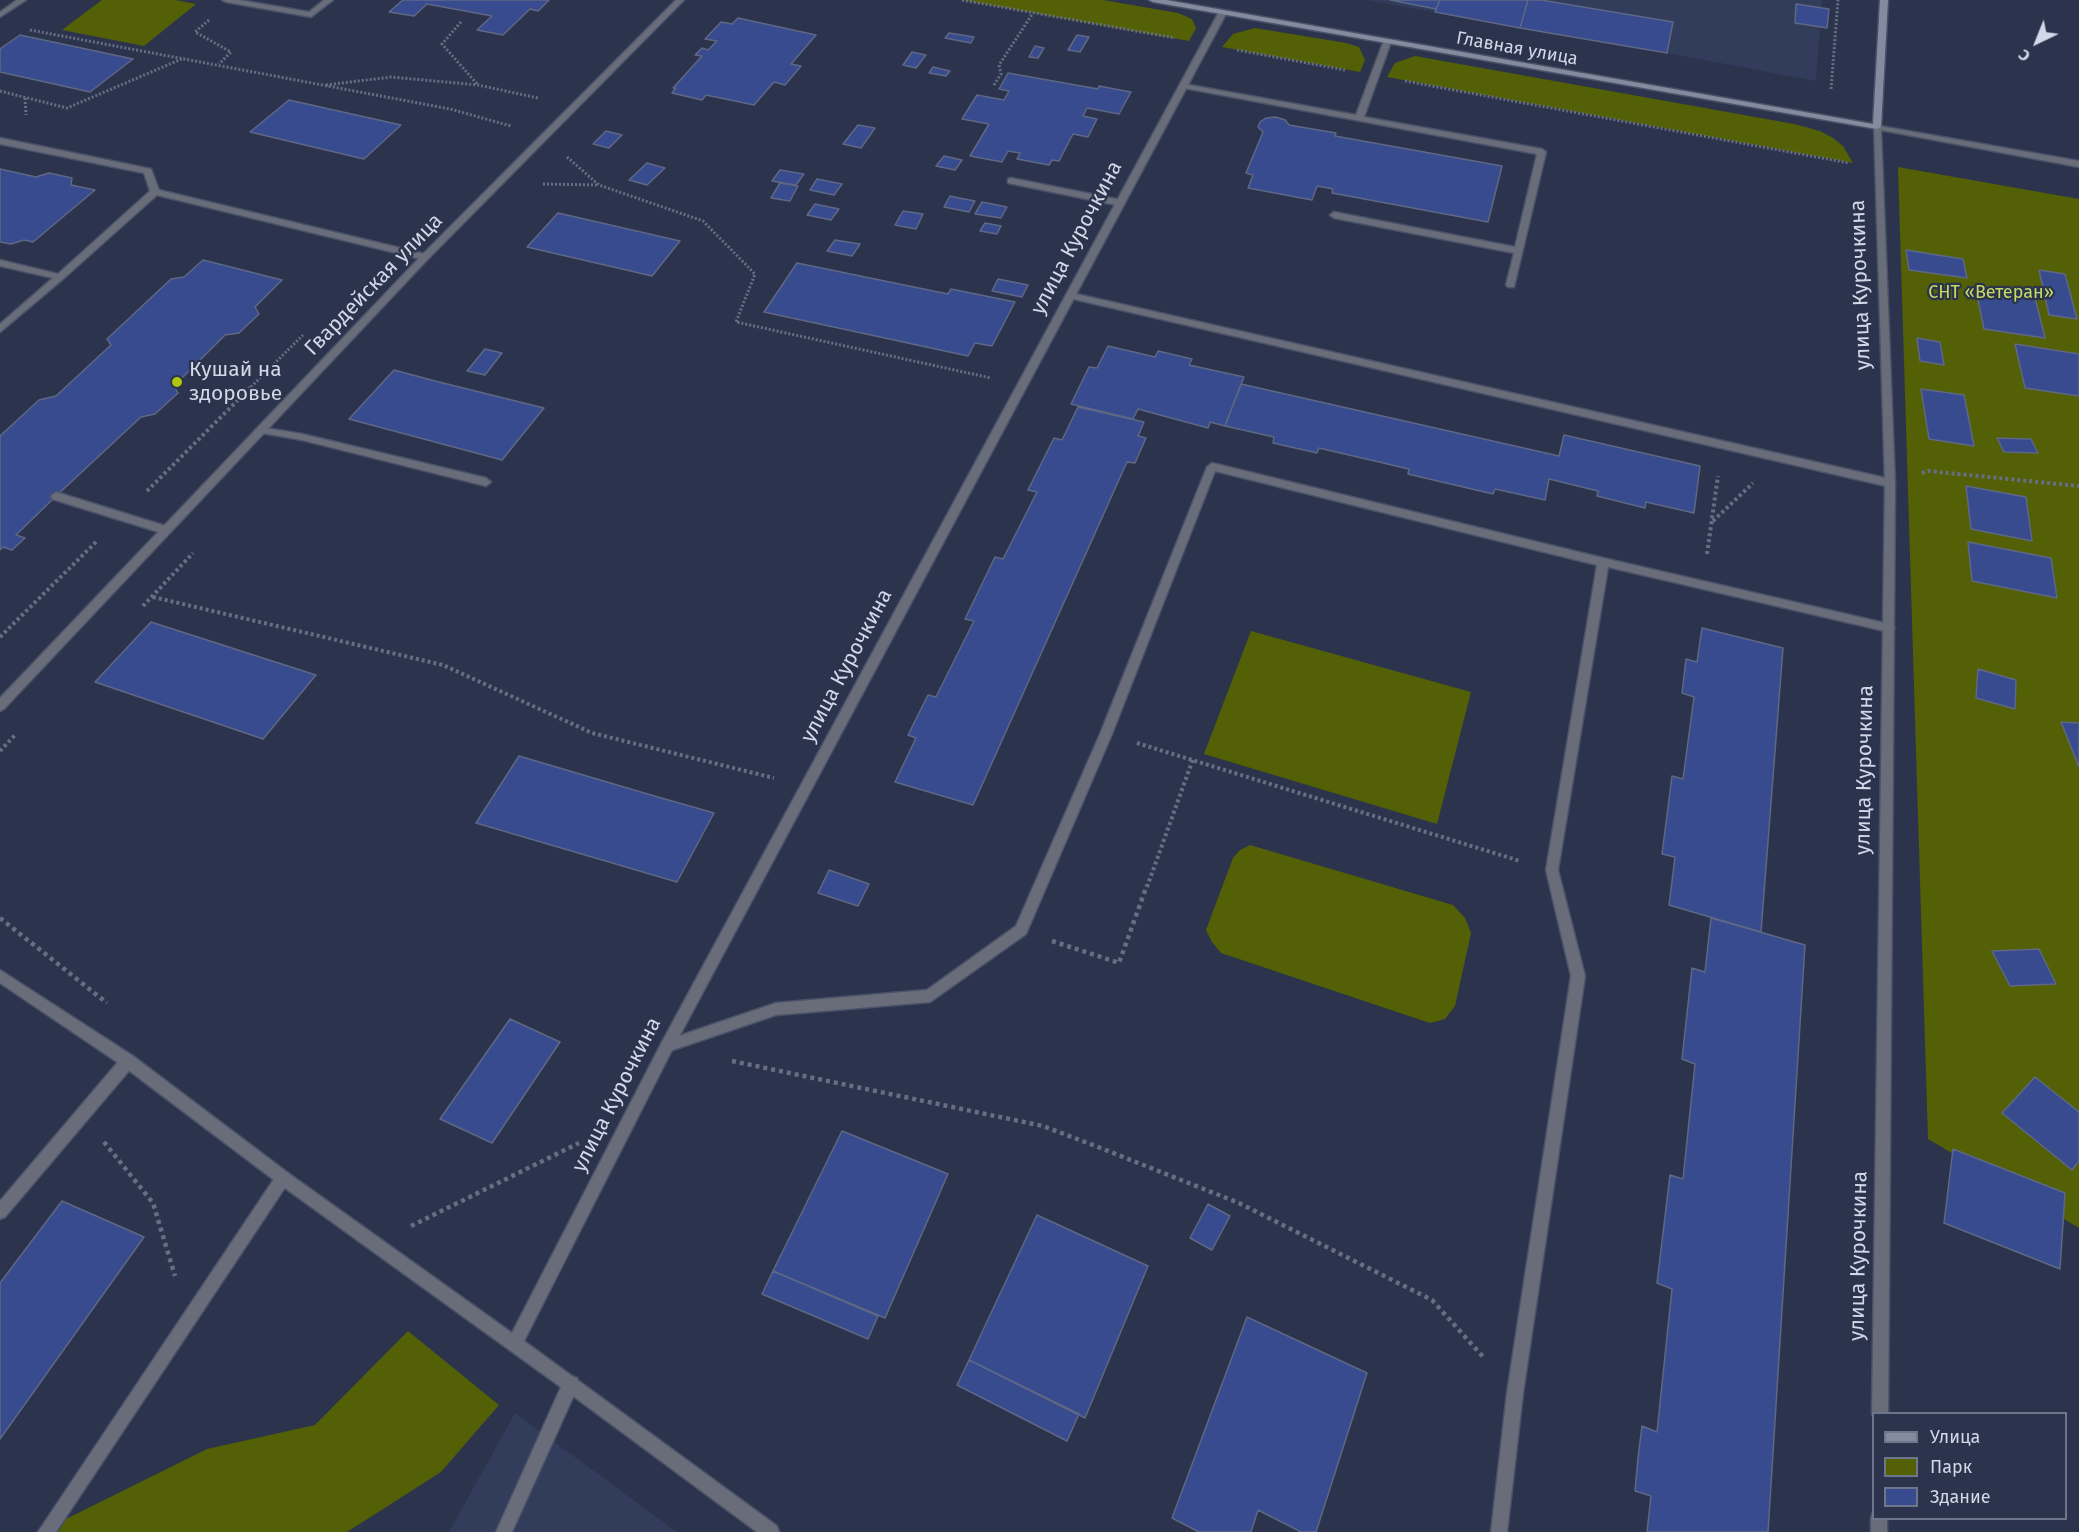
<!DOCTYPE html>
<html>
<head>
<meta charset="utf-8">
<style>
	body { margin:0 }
	#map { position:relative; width:2079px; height:1532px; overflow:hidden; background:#2c344d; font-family:"Fira Sans",sans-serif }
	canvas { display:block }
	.legend { position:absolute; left:1872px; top:1412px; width:195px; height:108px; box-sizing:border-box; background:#2c344d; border:2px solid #6e768b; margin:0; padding:8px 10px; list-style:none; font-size:18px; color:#d2d8e8 }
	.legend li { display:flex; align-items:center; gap:12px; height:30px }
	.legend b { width:30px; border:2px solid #6e768b }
	.north { position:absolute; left:2007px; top:12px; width:60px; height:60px; -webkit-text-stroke:4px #2c344d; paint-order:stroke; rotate:223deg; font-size:16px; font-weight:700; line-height:24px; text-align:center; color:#d2d8e8 }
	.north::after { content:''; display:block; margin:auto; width:21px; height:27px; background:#d2d8e8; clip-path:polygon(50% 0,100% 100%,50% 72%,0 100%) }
</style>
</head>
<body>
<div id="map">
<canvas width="2079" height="1532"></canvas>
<ul class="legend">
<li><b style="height:8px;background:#848b9f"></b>Улица</li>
<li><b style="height:16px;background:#536005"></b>Парк</li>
<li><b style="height:16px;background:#384b8f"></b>Здание</li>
</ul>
<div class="north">С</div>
</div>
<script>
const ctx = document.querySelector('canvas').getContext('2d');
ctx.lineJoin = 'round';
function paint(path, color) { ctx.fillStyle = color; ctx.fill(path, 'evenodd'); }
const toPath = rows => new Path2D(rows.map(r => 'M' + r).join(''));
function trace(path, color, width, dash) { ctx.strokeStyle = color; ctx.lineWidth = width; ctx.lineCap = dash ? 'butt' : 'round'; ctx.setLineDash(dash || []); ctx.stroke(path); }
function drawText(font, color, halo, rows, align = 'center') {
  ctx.font = font + ' "Fira Sans",sans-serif'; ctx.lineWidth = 4.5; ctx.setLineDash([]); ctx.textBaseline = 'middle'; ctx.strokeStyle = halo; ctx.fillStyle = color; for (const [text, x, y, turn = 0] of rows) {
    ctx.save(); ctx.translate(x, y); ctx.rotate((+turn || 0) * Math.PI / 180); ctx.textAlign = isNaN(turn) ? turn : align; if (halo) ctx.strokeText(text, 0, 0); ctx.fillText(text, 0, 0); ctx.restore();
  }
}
paint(toPath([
	[1366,0,1822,0,1816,81,1667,53],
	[515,1413,677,1532,449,1532]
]), '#323c5b');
paint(toPath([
	[102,0,175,0,196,4,144,46,62,30],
	[962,0,1103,0,1178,13,1192,19,1196,28,1189,41],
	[1255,28,1346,43,1359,47,1365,60,1360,72,1222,47,1233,34],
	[1415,56,1794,124,1820,131,1833,138,1843,146,1853,163,1387,77,1395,63],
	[1898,167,2079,199,2079,1228,1928,1139],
	[1251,631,1471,692,1437,824,1204,754],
	[1250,845,1453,905,1465,918,1471,933,1455,1006,1445,1019,1430,1023,1221,953,1212,942,1206,930,1233,858,1240,850],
	[408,1331,499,1405,441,1472,347,1532,58,1532,66,1519,207,1449,315,1425]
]), '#536005');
const building = toPath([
	[403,0,549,0,538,11,530,9,503,35,477,30,492,16,427,4,414,16,389,12,403,0],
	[1390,0,1440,0,1436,9,1390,0],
	[1440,0,1528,0,1520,28,1435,12,1440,0],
	[1528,0,1541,0,1673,22,1667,53,1520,28,1528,0],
	[1796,4,1829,9,1827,28,1795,23,1796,4],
	[738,18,816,35,791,64,801,66,785,85,774,82,754,105,706,95,702,100,672,93,676,88,673,88,702,56,695,55,702,48,708,50,717,41,705,39,721,22,732,24,738,18],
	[949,33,974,37,971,43,945,38,949,33],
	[20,35,133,59,90,92,0,72,0,49,20,35],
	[1077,35,1089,37,1080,52,1068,50,1077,35],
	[1035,46,1044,48,1038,58,1029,57,1035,46],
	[912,52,926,55,916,68,903,65,912,52],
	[933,67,950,71,946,76,929,73,933,67],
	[1008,73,1098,89,1099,86,1131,92,1119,114,1087,108,1083,116,1097,119,1088,137,1073,134,1059,161,1052,160,1049,165,1017,159,1020,153,1008,151,1002,162,970,156,989,124,962,119,977,95,1004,100,1009,91,999,89,1008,73],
	[289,100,401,125,364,159,250,132,289,100],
	[1276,117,1285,120,1289,125,1336,133,1335,136,1502,166,1488,222,1332,193,1333,189,1317,186,1312,200,1248,188,1253,175,1246,173,1263,132,1258,127,1260,122,1266,118,1276,117],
	[858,125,875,128,861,148,843,144,858,125],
	[606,131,622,135,609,148,593,144,606,131],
	[944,156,962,160,955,170,936,166,944,156],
	[647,163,665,168,647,185,629,180,647,163],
	[0,169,36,177,49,173,72,178,71,185,95,190,33,242,24,240,11,244,0,242,0,169],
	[780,170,804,174,796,185,772,181,780,170],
	[817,179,842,184,834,195,810,190,817,179],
	[780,183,798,186,790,201,771,198,780,183],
	[950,196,959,198,975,201,969,212,944,207,950,196],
	[982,202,1007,207,1001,218,975,214,982,202],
	[815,204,839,209,831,220,807,215,815,204],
	[903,211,923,214,916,229,895,225,903,211],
	[558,213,580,218,680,241,652,276,527,247,558,213],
	[985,223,1001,226,997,234,980,231,985,223],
	[835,240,860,244,852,256,827,251,835,240],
	[1906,250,1963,259,1967,278,1909,270,1906,250],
	[203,260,282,280,255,307,259,314,239,333,225,335,174,386,178,393,155,414,141,417,56,496,16,535,25,538,12,550,3,547,0,550,0,436,39,400,56,396,111,345,107,339,171,279,184,277,203,260],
	[797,263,948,294,951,289,1015,302,992,346,975,343,968,356,764,312,797,263],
	[2039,270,2065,274,2077,319,2049,315,2039,270],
	[998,279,1028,285,1022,297,992,291,998,279],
	[1976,290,2035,298,2045,338,1984,329,1976,290],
	[1917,338,1940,342,1944,365,1920,361,1917,338],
	[2015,344,2079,354,2079,396,2025,388,2015,344],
	[1108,346,1155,357,1158,351,1192,359,1189,365,1244,377,1225,426,1210,422,1208,428,1138,409,1133,419,1071,404,1089,367,1097,368,1108,346],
	[485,349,502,353,485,375,467,371,485,349],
	[394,370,435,381,544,408,502,460,349,419,394,370],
	[1241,384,1559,456,1564,435,1700,466,1694,513,1646,502,1645,508,1597,496,1598,491,1549,479,1545,500,1495,489,1493,494,1408,474,1409,469,1319,448,1317,453,1273,443,1274,437,1225,426,1241,384],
	[1921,389,1964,395,1974,446,1929,439,1921,389],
	[1078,407,1144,422,1138,436,1146,438,1135,463,1127,462,973,805,895,782,916,738,908,735,928,695,936,697,974,621,965,619,995,557,1003,559,1037,492,1028,490,1054,438,1062,440,1078,407],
	[1997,438,2031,439,2038,453,2004,452,1997,438],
	[1966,486,2026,497,2032,541,1971,529,1966,486],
	[1968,542,2051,558,2057,598,1972,581,1968,542],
	[151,622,266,659,316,675,263,739,95,682,151,622],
	[1702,628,1783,648,1761,932,1669,905,1675,857,1662,854,1672,776,1683,779,1694,697,1682,693,1686,659,1697,662,1702,628],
	[1978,669,2016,680,2015,709,1976,698,1978,669],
	[2061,722,2079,723,2079,767,2061,722],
	[519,756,651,795,714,813,677,882,476,823,519,756],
	[829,870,869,884,858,906,818,893,829,870],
	[1711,918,1805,945,1768,1532,1647,1532,1651,1496,1635,1491,1638,1458,1642,1426,1657,1432,1672,1289,1657,1283,1670,1175,1683,1179,1695,1064,1682,1059,1692,968,1705,972,1711,918],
	[2039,949,2056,984,2010,986,1992,951,2039,949],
	[510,1019,560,1042,492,1143,440,1119,510,1019],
	[2035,1077,2079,1112,2079,1161,2072,1170,2002,1113,2035,1077],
	[842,1131,948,1174,885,1318,773,1271,842,1131],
	[1953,1149,2065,1193,2060,1269,1944,1223,1953,1149],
	[62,1201,144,1237,0,1439,0,1283,62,1201],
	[1208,1204,1230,1216,1212,1250,1190,1238,1208,1204],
	[1037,1215,1148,1266,1085,1418,969,1360,1037,1215],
	[773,1271,878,1316,868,1339,762,1294,773,1271],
	[1247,1317,1367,1373,1316,1532,1301,1532,1258,1510,1251,1532,1199,1532,1172,1518,1247,1317],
	[969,1360,1079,1414,1067,1441,957,1385,969,1360]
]);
paint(building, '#384b8f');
trace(building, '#5e6884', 1.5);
const lane = toPath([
	[222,0,239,0,309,12,324,0,333,0,311,17,226,2,222,0],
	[1384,40,1391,42,1364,117,1542,149,1546,152,1514,287,1508,287,1506,285,1514,253,1334,218,1330,215,1334,212,1515,247,1537,154,1184,88,1180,86,1184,84,1356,115,1384,40],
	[0,138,151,169,159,190,425,254,430,257,425,260,157,195,63,279,0,332,0,324,53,278,0,266,0,260,58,274,150,191,144,173,0,144,0,138],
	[1011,178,1121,200,1125,203,1121,206,1008,183,1008,179,1011,178],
	[1072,293,1890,479,1895,483,1890,487,1069,298,1069,294,1072,293],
	[260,427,302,434,486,478,491,482,486,486,302,440,256,432,255,430,260,427],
	[1212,463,1603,558,1889,624,1895,628,1889,632,1608,567,1558,870,1585,976,1523,1393,1507,1532,1491,1532,1507,1393,1571,976,1546,870,1597,565,1215,471,1112,734,1026,934,930,1002,776,1015,667,1052,662,1050,660,1046,662,1042,667,1040,776,1003,927,990,1016,926,1100,734,1207,467,1212,463],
	[56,492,169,527,170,530,165,534,52,499,51,496,56,492],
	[128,1055,133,1056,135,1061,133,1066,5,1217,0,1219,0,1201,123,1056,128,1055],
	[283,1171,288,1173,290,1178,288,1183,56,1532,38,1532,278,1173,283,1171],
	[571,1376,577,1378,579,1384,512,1532,496,1532,565,1378,571,1376]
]);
const street = toPath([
	[17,0,26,0,0,17,0,12,17,0],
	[676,0,684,0,428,259,4,709,0,711,0,698,422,255,676,0],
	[1220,10,1227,12,672,1050,524,1341,777,1526,779,1532,757,1532,565,1390,278,1183,123,1066,0,983,0,970,133,1056,288,1173,512,1333,662,1042,1220,10],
	[1874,125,2079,161,2079,167,1881,130,1895,483,1888,1414,1874,1414,1874,1417,1872,1414,1885,483,1874,125],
	[1873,1512,1874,1518,1887,1518,1887,1532,1871,1532,1871,1518,1873,1512]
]);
const secondary = toPath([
	[1149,0,1166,0,1873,124,1880,0,1888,0,1881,127,1877,129,1153,2,1149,0]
]);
trace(lane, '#4a5269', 3);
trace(street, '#4a5269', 3);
trace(secondary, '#4a5269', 3);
trace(toPath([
	[962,0,1175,38],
	[209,20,195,32,231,52,219,64],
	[461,22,442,44,478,85],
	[30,30,450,109,511,126],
	[1237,50,1345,70],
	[1405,81,1849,163],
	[326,85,391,77,478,85,538,98],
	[994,85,1001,74,999,65,1033,13],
	[1831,89,1838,0],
	[0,91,67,108,184,58],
	[25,98,26,115],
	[567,157,599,185,703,221,755,274,736,322,991,378],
	[543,184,598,185],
	[251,387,303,335]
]), '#676e84', 3, [2, 2]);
trace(toPath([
	[1922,473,1928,471,2079,486],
	[147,491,253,385],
	[1713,521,1753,483],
	[1707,554,1718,476],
	[153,597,443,665,592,733,774,778],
	[143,606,193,553],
	[0,637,97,541],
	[1137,743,1520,861],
	[0,751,15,735],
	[1147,887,1193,759]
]), '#676e84', 4, [3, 3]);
trace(toPath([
	[0,918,107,1003],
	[1052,941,1119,963,1147,885],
	[732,1061,1043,1126,1098,1147,1239,1203,1432,1300,1485,1359],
	[104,1142,153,1203,175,1276],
	[411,1226,579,1143]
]), '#676e84', 4.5, [4, 4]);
paint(lane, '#686d79');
paint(street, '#686d79');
paint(secondary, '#848b9f');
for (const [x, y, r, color] of [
	[177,382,6,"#aec60c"]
]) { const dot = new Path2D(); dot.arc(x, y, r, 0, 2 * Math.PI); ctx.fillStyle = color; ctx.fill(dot); trace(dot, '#2c344d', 2); }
drawText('18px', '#d2d8e8', '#2c344d', [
	["Главная улица",1517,49,10]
]);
drawText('18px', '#c5da65', '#2c344d', [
	["СНТ «Ветеран»",1991,293]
]);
drawText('21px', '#d2d8e8', '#2c344d', [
	["улица Курочкина",1077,238,-62],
	["Гвардейская улица",374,285,-46],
	["улица Курочкина",1861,285,-92],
	["улица Курочкина",847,666,-62],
	["улица Курочкина",1865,770,-89],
	["улица Курочкина",617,1095,-63],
	["улица Курочкина",1859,1256,-89]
]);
drawText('21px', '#d2d8e8', '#2c344d', [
	["Кушай на",189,370],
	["здоровье",189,394]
], 'left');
</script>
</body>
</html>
